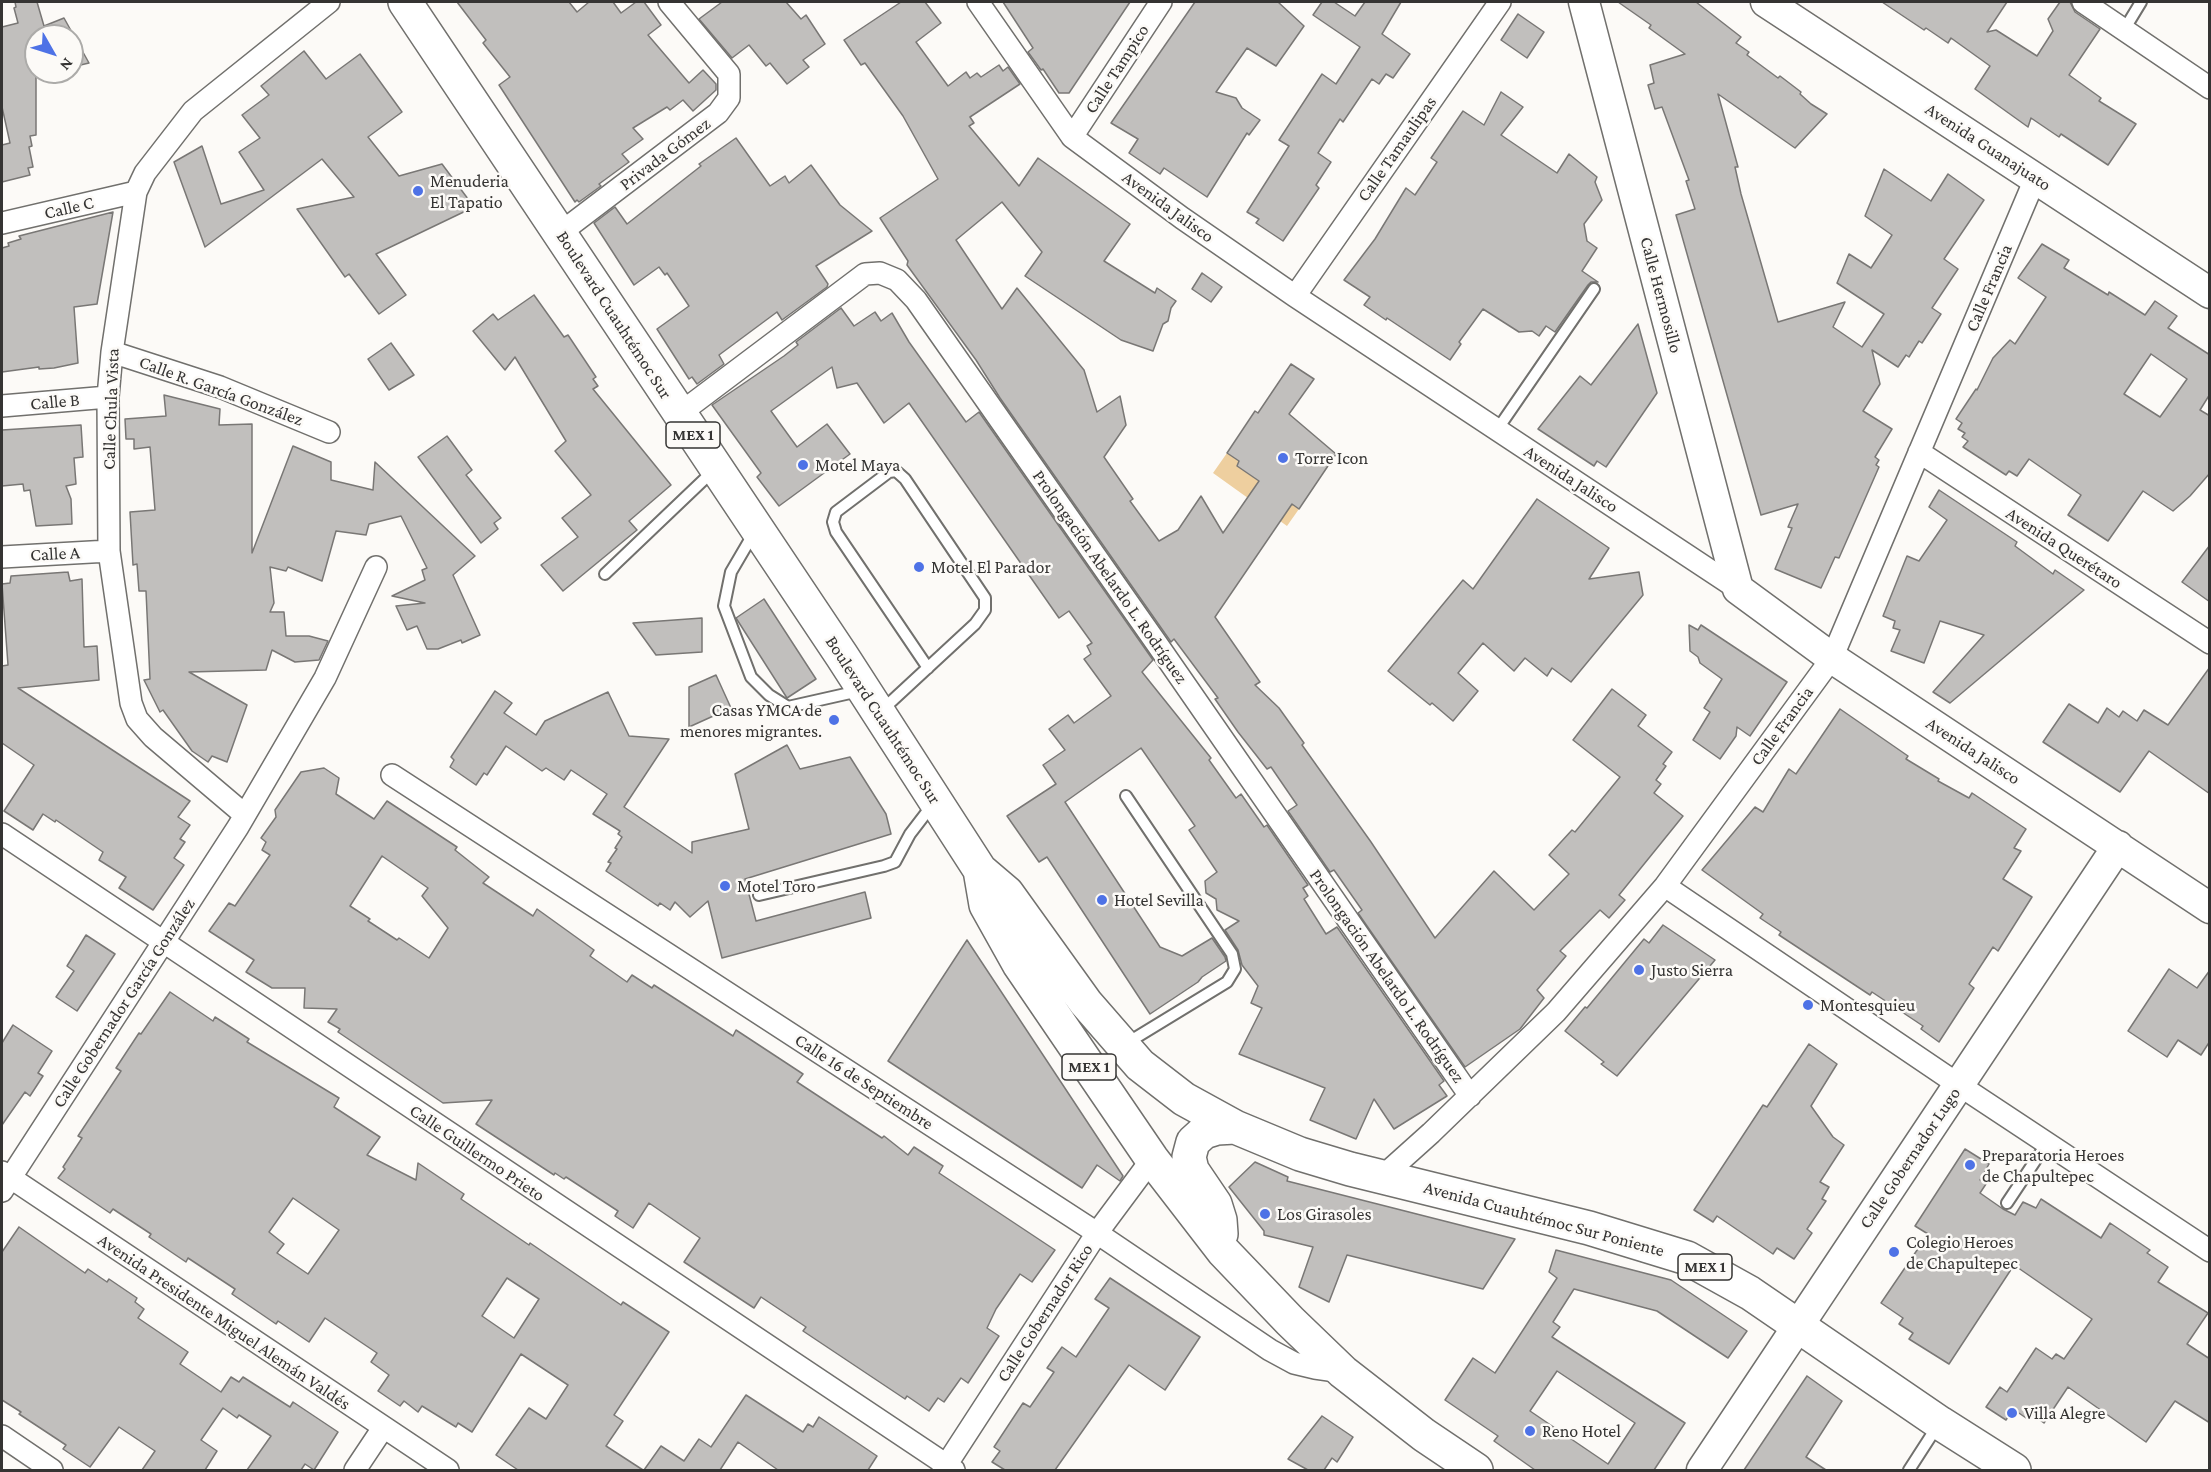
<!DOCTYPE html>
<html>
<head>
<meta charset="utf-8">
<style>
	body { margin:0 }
	#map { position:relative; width:2211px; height:1472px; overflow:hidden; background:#fcfaf7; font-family:"Crimson Pro",serif }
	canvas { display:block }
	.frame { position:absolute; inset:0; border:3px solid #353433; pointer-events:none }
	.north { position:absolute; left:24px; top:24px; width:60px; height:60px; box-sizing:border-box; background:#fcfaf7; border:2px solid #acaba9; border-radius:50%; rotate:129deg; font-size:16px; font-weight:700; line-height:24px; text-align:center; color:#353433 }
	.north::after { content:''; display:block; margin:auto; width:21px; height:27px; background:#4e72e6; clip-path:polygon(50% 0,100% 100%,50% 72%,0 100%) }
</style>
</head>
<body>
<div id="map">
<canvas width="2211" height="1472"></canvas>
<div class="frame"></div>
<div class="north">N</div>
</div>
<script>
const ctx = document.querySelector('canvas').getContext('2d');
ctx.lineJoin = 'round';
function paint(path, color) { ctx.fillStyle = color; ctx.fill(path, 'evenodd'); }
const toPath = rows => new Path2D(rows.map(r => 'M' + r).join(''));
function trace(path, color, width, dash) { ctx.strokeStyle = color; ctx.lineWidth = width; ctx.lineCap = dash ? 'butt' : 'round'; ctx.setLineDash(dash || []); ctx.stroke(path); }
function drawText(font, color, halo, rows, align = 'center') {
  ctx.font = font + ' "Crimson Pro",serif'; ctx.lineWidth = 5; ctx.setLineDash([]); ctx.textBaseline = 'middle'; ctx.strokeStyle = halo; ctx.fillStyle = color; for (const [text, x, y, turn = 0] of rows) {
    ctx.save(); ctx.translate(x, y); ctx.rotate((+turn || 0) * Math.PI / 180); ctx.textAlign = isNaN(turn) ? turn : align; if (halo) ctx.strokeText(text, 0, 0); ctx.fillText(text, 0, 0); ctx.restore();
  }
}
paint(toPath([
	[1227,453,1239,461,1237,466,1299,509,1287,526,1213,473]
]), '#eecf9f');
const building = toPath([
	[15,2,37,2,44,26,64,18,89,63,72,67,72,36,36,36,36,72,55,72,36,77,36,135,30,136,32,146,29,147,33,167,28,168,30,175,2,182,2,145,10,143,2,107,2,27,18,23,14,8,16,7,15,2],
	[457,2,569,2,577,12,589,2,613,2,621,13,636,2,644,2,661,25,648,35,689,83,703,70,716,84,716,90,693,111,683,100,670,110,667,107,633,128,643,139,622,154,629,162,599,184,601,186,579,202,577,200,575,202,499,85,510,77,483,43,486,40,457,2],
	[722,2,786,2,801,19,806,15,825,44,803,60,809,67,787,84,770,63,766,66,749,45,732,58,699,19,722,2],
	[901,2,925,2,941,23,916,42,948,86,966,72,970,78,977,73,981,77,999,65,1003,71,1008,67,1020,84,970,117,974,123,969,126,1019,186,1038,158,1130,224,1104,261,1155,293,1157,288,1176,301,1171,308,1168,321,1163,324,1153,351,1121,340,1025,276,1042,252,1002,202,956,240,1002,309,1017,288,1084,370,1097,412,1120,396,1126,425,1104,457,1133,499,1130,501,1159,541,1178,530,1201,496,1223,533,1259,481,1237,466,1239,461,1227,453,1255,411,1258,413,1291,364,1314,379,1289,414,1336,454,1299,509,1292,504,1215,617,1260,682,1255,685,1279,708,1304,743,1302,745,1371,842,1435,938,1494,871,1534,910,1569,874,1549,855,1572,830,1575,832,1620,777,1573,740,1612,689,1646,715,1638,726,1672,752,1663,764,1666,766,1656,780,1661,784,1654,793,1683,816,1619,895,1625,900,1609,918,1600,910,1560,951,1566,956,1537,990,1544,998,1520,1029,1465,1067,1358,913,1362,910,1334,870,1330,872,1288,811,1297,805,1271,767,1267,769,1238,732,1215,699,1218,698,1174,639,1171,642,1000,398,976,360,907,265,908,261,880,218,938,179,903,116,865,63,861,65,844,40,901,2],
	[1003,2,1130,2,1069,93,1059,93,1043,69,1041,70,1028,52,1033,48,1003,2],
	[1195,2,1278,2,1304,26,1276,66,1247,48,1216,92,1236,98,1242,108,1260,120,1249,135,1247,133,1207,197,1164,168,1160,174,1129,153,1138,139,1111,123,1195,2],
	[1322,2,1334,2,1355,16,1365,2,1401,2,1382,34,1410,54,1393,78,1386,74,1379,84,1372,79,1343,122,1340,119,1318,153,1331,162,1316,185,1319,188,1283,241,1256,223,1259,219,1247,212,1289,146,1279,140,1322,74,1336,84,1360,47,1313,15,1322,2],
	[1618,2,1696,2,1741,37,1736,43,1749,52,1747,55,1778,78,1780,76,1801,92,1800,94,1811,104,1827,114,1795,148,1718,94,1738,167,1735,167,1741,194,1778,322,1845,302,1833,327,1862,347,1884,314,1837,283,1849,254,1871,268,1892,235,1865,216,1884,169,1931,201,1948,174,1984,200,1944,259,1958,269,1932,308,1941,314,1922,343,1919,341,1909,357,1906,355,1898,367,1872,350,1880,384,1863,411,1892,429,1875,457,1879,460,1876,465,1879,467,1839,558,1835,557,1821,588,1775,569,1792,528,1788,527,1798,504,1761,515,1676,215,1695,209,1686,181,1689,180,1662,107,1655,109,1648,85,1654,83,1650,65,1685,54,1649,28,1651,25,1618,2],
	[1882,2,2007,2,1987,32,1996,30,2037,56,2053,31,2048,19,2060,2,2070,2,2075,12,2100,29,2069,75,2101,98,2099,101,2136,124,2108,165,2061,134,2059,137,2031,118,2028,127,1975,89,1990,66,1951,38,1948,43,1926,28,1924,30,1882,2],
	[1518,14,1544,32,1527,58,1501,40,1518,14],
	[304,51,326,79,360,54,402,112,368,137,399,176,442,164,474,207,376,254,406,295,379,314,349,274,345,277,297,209,354,197,322,159,205,247,174,162,202,146,221,204,264,190,239,152,260,138,242,115,269,95,261,86,304,51],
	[1501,92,1523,107,1501,135,1557,173,1569,154,1597,177,1595,182,1602,200,1584,224,1587,241,1597,248,1582,271,1598,282,1591,282,1588,285,1555,332,1546,326,1539,336,1532,331,1519,332,1483,309,1459,342,1461,344,1450,360,1387,318,1386,320,1364,305,1370,297,1344,280,1375,239,1406,188,1415,195,1437,162,1431,158,1463,111,1484,125,1501,92],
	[736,138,770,186,785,176,789,183,811,165,840,205,872,231,816,266,828,284,827,287,782,320,777,312,719,355,724,364,697,384,692,377,689,379,657,329,689,306,667,273,665,275,659,267,634,285,594,223,615,207,627,224,701,166,699,164,736,138],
	[113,212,97,304,74,307,78,363,54,368,39,369,39,367,2,372,2,248,9,246,8,243,21,239,19,236,113,212],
	[2042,244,2069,260,2064,268,2108,295,2109,292,2145,315,2155,301,2177,316,2168,328,2210,355,2210,394,2200,410,2210,416,2210,473,2190,496,2173,511,2143,491,2108,541,2068,515,2081,495,2029,459,2017,476,2009,471,2006,475,1963,447,1968,441,1962,437,1965,433,1958,429,1962,423,1956,419,1976,389,1977,390,1993,358,2010,340,2015,344,2046,297,2018,278,2042,244],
	[2151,354,2187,379,2160,417,2124,394,2151,354],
	[1202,273,1222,287,1211,302,1192,289,1202,273],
	[534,295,564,337,568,335,596,377,593,379,598,386,593,389,671,485,629,521,637,530,563,591,541,565,578,537,562,518,591,495,555,451,566,441,515,357,505,370,473,331,493,314,498,320,534,295],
	[841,308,854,326,875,312,881,321,892,313,909,342,966,422,979,412,1153,660,1142,672,1211,758,1209,760,1236,798,1241,794,1264,827,1267,825,1308,885,1303,888,1308,896,1304,899,1326,934,1337,927,1444,1081,1439,1085,1447,1096,1394,1129,1374,1099,1356,1139,1310,1120,1325,1088,1239,1054,1262,1008,1251,1003,1258,986,1242,965,1238,950,1225,930,1239,921,1217,910,1216,899,1206,893,1205,881,1217,872,1189,830,1195,826,1141,748,1065,802,1160,947,1182,956,1212,938,1225,957,1226,961,1202,977,1198,982,1150,1014,1047,857,1039,862,1007,816,1056,784,1043,765,1065,750,1049,729,1068,715,1074,723,1111,696,1084,659,1091,654,1087,646,1092,643,1069,611,1059,618,909,403,884,423,857,383,837,388,832,367,771,411,797,447,827,424,850,454,779,506,757,477,761,473,712,405,784,356,798,345,796,342,841,308],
	[1638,324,1657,393,1606,467,1597,461,1594,466,1538,429,1580,376,1591,385,1638,324],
	[391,343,414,375,389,390,368,359,391,343],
	[164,395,220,409,219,425,252,424,252,553,293,446,331,462,331,480,373,490,375,462,475,556,453,575,480,635,462,643,461,640,438,649,427,649,417,626,407,630,396,606,425,603,392,596,425,580,422,570,427,568,401,516,369,524,366,535,336,531,322,581,288,567,286,571,270,567,274,603,270,612,284,612,286,636,309,636,328,641,319,660,295,662,272,650,266,670,189,672,247,705,227,762,212,756,208,762,192,751,163,710,160,712,144,680,150,679,146,591,139,591,137,564,133,565,130,512,155,510,150,447,134,449,134,439,126,439,125,419,166,416,164,395],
	[81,425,83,457,74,458,76,484,66,486,71,499,72,524,36,526,30,490,24,491,23,484,2,486,2,430,81,425],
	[447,436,472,470,466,475,501,518,494,523,498,529,481,543,418,457,447,436],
	[1939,490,2017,542,2015,546,2053,574,2055,570,2084,590,1950,703,1933,692,1984,635,1940,621,1924,663,1891,651,1900,630,1893,628,1895,621,1883,616,1907,556,1919,561,1947,520,1929,507,1939,490],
	[1537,499,1609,548,1589,579,1639,572,1643,595,1571,682,1552,668,1547,676,1525,658,1514,671,1483,643,1458,673,1478,691,1453,721,1432,703,1430,705,1388,671,1463,580,1473,589,1537,499],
	[2210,545,2210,602,2182,582,2210,545],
	[68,572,70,581,82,579,84,647,97,646,99,680,18,688,190,801,178,817,190,825,180,839,185,842,174,858,184,865,153,910,119,888,126,877,99,860,103,852,56,820,55,822,43,814,33,830,4,811,34,765,2,743,2,666,8,665,2,584,10,583,11,576,68,572],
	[764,599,816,679,787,698,736,618,764,599],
	[702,618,702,652,656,655,633,623,702,618],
	[1689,625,1698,630,1701,625,1787,682,1750,736,1737,727,1736,736,1720,759,1693,740,1710,712,1704,708,1722,679,1700,663,1698,657,1690,651,1689,625],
	[2210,667,2210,794,2149,751,2120,792,2043,742,2069,704,2098,723,2107,708,2119,717,2123,711,2137,721,2144,710,2168,725,2210,667],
	[716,675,731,708,689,727,689,687,716,675],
	[495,691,512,703,504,713,536,735,545,721,608,692,629,736,669,739,624,807,692,853,692,842,749,829,735,774,787,745,800,769,850,757,886,814,891,834,745,879,756,921,865,892,871,918,722,958,708,901,690,917,675,902,670,910,660,903,658,906,606,871,611,863,608,862,617,849,615,848,622,837,618,834,620,831,593,814,607,794,571,770,564,780,546,768,542,771,506,746,487,775,484,773,476,785,450,767,454,760,451,757,495,691],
	[1840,709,1908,756,1906,759,1939,779,1938,781,1969,798,1972,793,2026,829,2014,848,2021,851,2003,879,2032,897,1998,951,1993,947,1969,984,1974,988,1939,1042,1921,1029,1923,1026,1872,992,1870,995,1779,935,1781,932,1760,918,1763,914,1702,870,1755,807,1763,812,1789,769,1796,774,1840,709],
	[324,768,339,778,336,794,374,819,387,801,457,847,455,850,489,877,483,883,533,916,537,909,594,950,590,956,627,982,632,975,652,988,654,985,733,1036,736,1030,803,1074,797,1082,882,1138,884,1136,908,1155,914,1147,943,1166,939,1173,1055,1250,1032,1282,1020,1274,996,1309,987,1328,999,1336,968,1383,961,1378,944,1402,938,1398,929,1411,907,1396,905,1399,803,1331,806,1327,761,1297,754,1308,684,1262,700,1238,649,1203,633,1228,615,1216,618,1211,566,1177,564,1179,555,1173,554,1175,476,1124,492,1100,443,1103,338,1032,340,1029,328,1022,337,1009,304,1008,305,988,272,988,246,972,254,960,209,931,229,903,235,906,270,855,262,850,266,842,261,838,276,817,275,810,301,772,324,768],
	[382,856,428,888,422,896,448,928,429,958,399,938,397,940,368,921,370,919,350,906,382,856],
	[1663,925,1715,960,1617,1076,1601,1064,1604,1062,1565,1031,1585,1007,1587,1008,1644,939,1649,943,1663,925],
	[86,935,115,954,77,1011,56,997,74,971,67,966,86,935],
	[967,940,1123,1176,1120,1181,1097,1165,1082,1188,888,1061,967,940],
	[2169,969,2197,988,2210,970,2210,1041,2201,1055,2178,1040,2167,1057,2128,1031,2169,969],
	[170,992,213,1021,215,1017,249,1039,247,1042,339,1098,334,1107,380,1137,367,1155,416,1180,418,1163,464,1194,461,1199,529,1245,530,1243,621,1305,623,1302,669,1332,614,1415,623,1421,606,1446,643,1470,518,1470,496,1455,529,1408,546,1419,568,1385,521,1354,472,1432,458,1423,456,1427,422,1406,418,1412,404,1401,400,1406,378,1391,389,1375,371,1362,377,1353,325,1318,309,1342,278,1321,276,1324,232,1294,235,1289,188,1258,186,1262,149,1237,151,1234,113,1209,110,1213,58,1178,65,1169,63,1167,82,1138,78,1136,121,1071,116,1068,139,1033,141,1034,170,992],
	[293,1198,339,1230,308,1274,277,1253,284,1244,269,1232,293,1198],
	[507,1278,539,1299,514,1338,482,1316,507,1278],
	[13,1025,52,1051,38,1073,43,1076,30,1096,25,1092,2,1125,2,1043,13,1025],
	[1809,1044,1837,1064,1811,1106,1833,1137,1844,1145,1820,1182,1829,1187,1822,1199,1826,1201,1807,1229,1812,1233,1794,1259,1777,1248,1773,1254,1717,1216,1713,1222,1694,1210,1763,1105,1767,1107,1809,1044],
	[1965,1149,1989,1164,1980,1180,1986,1184,1980,1193,2003,1209,2015,1215,2023,1202,2036,1208,2041,1199,2101,1238,2110,1223,2150,1250,2147,1253,2168,1267,2158,1282,2208,1313,2187,1344,2210,1359,2210,1423,2175,1401,2146,1442,2068,1387,2044,1423,2033,1415,2029,1420,2013,1409,2006,1420,1986,1407,2000,1387,2007,1392,2036,1348,2052,1359,2056,1354,2064,1359,2092,1319,2014,1265,1949,1364,1909,1339,1913,1333,1899,1324,1903,1318,1881,1303,1928,1234,1915,1226,1965,1149],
	[1255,1162,1288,1177,1287,1181,1515,1239,1483,1289,1347,1255,1329,1302,1299,1287,1313,1247,1264,1235,1264,1231,1229,1187,1255,1162],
	[19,1227,85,1273,88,1269,107,1282,109,1279,137,1298,135,1302,144,1309,138,1318,188,1352,180,1364,221,1392,231,1377,239,1382,243,1377,290,1407,293,1402,338,1432,314,1470,305,1464,301,1470,247,1470,271,1436,239,1415,237,1418,223,1408,201,1440,217,1451,205,1470,142,1470,155,1451,119,1427,90,1467,63,1449,66,1445,19,1414,21,1412,2,1400,2,1252,19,1227],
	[1556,1250,1671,1280,1747,1331,1728,1358,1657,1311,1574,1289,1553,1322,1560,1327,1552,1337,1685,1423,1654,1470,1535,1470,1494,1441,1498,1436,1445,1400,1473,1358,1495,1373,1557,1278,1549,1272,1556,1250],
	[1557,1371,1635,1423,1608,1464,1530,1411,1557,1371],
	[1110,1278,1200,1337,1165,1390,1129,1365,1055,1470,1005,1470,992,1462,1000,1451,994,1447,1023,1403,1030,1407,1054,1372,1047,1368,1062,1347,1076,1357,1109,1308,1095,1299,1110,1278],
	[1807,1376,1842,1401,1806,1457,1826,1470,1744,1470,1807,1376],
	[746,1395,803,1432,808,1424,813,1427,819,1417,877,1456,868,1470,778,1470,738,1442,720,1470,644,1470,661,1446,684,1461,699,1439,711,1447,746,1395],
	[1322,1416,1353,1437,1337,1462,1332,1458,1324,1470,1308,1470,1288,1459,1322,1416]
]);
paint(building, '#c1bfbd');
trace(building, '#797775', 1.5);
const lane = toPath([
	[2124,30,2141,2],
	[1497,430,1594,289],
	[755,531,731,572,724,606,751,677,769,695,788,707,859,691],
	[605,574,713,471],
	[881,711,975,624,985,610,985,598,905,479,896,471,889,472,836,512,833,522,836,532,928,668],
	[1126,796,1232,954,1235,969,1227,982,1127,1043],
	[759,895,884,866,895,862,910,834,933,804],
	[2007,1203,2047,1143],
	[1909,1470,1938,1425]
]);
const street = toPath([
	[978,2,1072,137,1182,218,1295,296,1738,589],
	[2083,2,2210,88],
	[1072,137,1161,2],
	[2,223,136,192],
	[560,233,718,113,729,98,729,74,669,2],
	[1295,296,1500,2],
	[112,352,220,387,329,432],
	[2,406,108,397],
	[679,414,865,274,880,273,897,280,916,300,1157,644,1470,1096],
	[1919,452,2210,643],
	[2,557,109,551],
	[392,775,1097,1233,1270,1350,1294,1363,1315,1368,1343,1372],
	[245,815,153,737,137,719,131,703,109,551,108,397,112,352,136,192,145,173,193,111,329,2],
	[2,834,954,1470],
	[1665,886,1959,1085,2210,1251],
	[2,1172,448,1470],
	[1382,1177,1431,1133,1556,1012,1665,886,1832,658,2035,179],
	[2,1191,238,827,325,678,376,567],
	[2,1436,52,1470],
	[355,1470,383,1428],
	[943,1470,1097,1233,1152,1159]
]);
const secondary = toPath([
	[1584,2,1738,589,1832,658,2210,908],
	[1766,2,2210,293],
	[1702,1470,2118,846]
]);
const primary = toPath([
	[405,2,842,656,980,870,1007,893,1086,1003,1140,1065,1184,1099,1235,1127,1300,1154,1350,1169,1589,1228,1687,1258,1750,1293,1940,1423,2014,1470],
	[980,870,986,905,1019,964,1152,1159,1223,1251,1290,1321,1343,1372,1424,1435,1476,1470],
	[1221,1234,1220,1220,1215,1204,1192,1170,1189,1157,1193,1142,1204,1132,1217,1128,1235,1127]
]);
trace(lane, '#71706d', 14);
trace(street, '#71706d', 24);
trace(secondary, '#71706d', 33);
trace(primary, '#71706d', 36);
trace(lane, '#fff', 10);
trace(street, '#fff', 21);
trace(secondary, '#fff', 30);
trace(primary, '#fff', 33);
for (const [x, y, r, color] of [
	[418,191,6,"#4e72e6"],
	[1283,458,6,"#4e72e6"],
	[803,465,6,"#4e72e6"],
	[919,567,6,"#4e72e6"],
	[834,720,6,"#4e72e6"],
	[725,886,6,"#4e72e6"],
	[1102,900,6,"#4e72e6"],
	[1639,970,6,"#4e72e6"],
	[1808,1005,6,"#4e72e6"],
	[1970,1165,6,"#4e72e6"],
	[1265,1214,6,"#4e72e6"],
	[1894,1252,6,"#4e72e6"],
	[2012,1413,6,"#4e72e6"],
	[1530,1431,6,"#4e72e6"]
]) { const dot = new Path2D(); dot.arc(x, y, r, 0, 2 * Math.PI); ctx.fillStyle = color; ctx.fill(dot); trace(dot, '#fcfaf7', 2); }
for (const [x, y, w] of [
	[693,435,54],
	[1089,1067,54],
	[1705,1267,54]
]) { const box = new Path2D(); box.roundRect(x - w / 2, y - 13, w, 26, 4.5); ctx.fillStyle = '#fcfaf7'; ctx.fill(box); trace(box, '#353433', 1.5); }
drawText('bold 16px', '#353433', null, [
	["MEX 1",693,435],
	["MEX 1",1089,1067],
	["MEX 1",1705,1267]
]);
drawText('18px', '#353433', '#fcfaf7', [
	["Calle Tampico",1117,69,-57],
	["Avenida Guanajuato",1988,147,33],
	["Calle Tamaulipas",1397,149,-55],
	["Privada Gómez",665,154,-37],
	["Avenida Jalisco",1168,207,36],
	["Calle C",69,208,-13],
	["Calle Francia",1989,288,-67],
	["Calle Hermosillo",1661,295,75],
	["Boulevard Cuauhtémoc Sur",614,315,57],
	["Calle R. García González",221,391,20],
	["Calle B",55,402,-5],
	["Calle Chula Vista",111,409,-88],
	["Avenida Jalisco",1571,479,33],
	["Avenida Querétaro",2064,548,33],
	["Calle A",55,554,-3],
	["Prolongación Abelardo L. Rodríguez",1110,577,55],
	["Boulevard Cuauhtémoc Sur",883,720,57],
	["Calle Francia",1782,726,-54],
	["Avenida Jalisco",1973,751,33],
	["Prolongación Abelardo L. Rodríguez",1387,976,55],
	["Calle Gobernador García González",124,1003,-57],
	["Calle 16 de Septiembre",864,1082,33],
	["Calle Guillermo Prieto",477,1153,34],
	["Calle Gobernador Lugo",1910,1158,-56],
	["Avenida Cuauhtémoc Sur Poniente",1544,1219,15],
	["Calle Gobernador Rico",1045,1313,-57],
	["Avenida Presidente Miguel Alemán Valdés",224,1322,34]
]);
drawText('18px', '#353433', '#fcfaf7', [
	["Menuderia",430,181],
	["El Tapatio",430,202],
	["Torre Icon",1295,458],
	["Motel Maya",815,465],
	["Motel El Parador",931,567],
	["Casas YMCA de",822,710,"right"],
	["menores migrantes.",822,731,"right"],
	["Motel Toro",737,886],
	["Hotel Sevilla",1114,900],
	["Justo Sierra",1651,970],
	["Montesquieu",1820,1005],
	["Preparatoria Heroes",1982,1155],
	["de Chapultepec",1982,1176],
	["Los Girasoles",1277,1214],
	["Colegio Heroes",1906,1242],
	["de Chapultepec",1906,1263],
	["Villa Alegre",2024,1413],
	["Reno Hotel",1542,1431]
], 'left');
</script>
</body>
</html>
